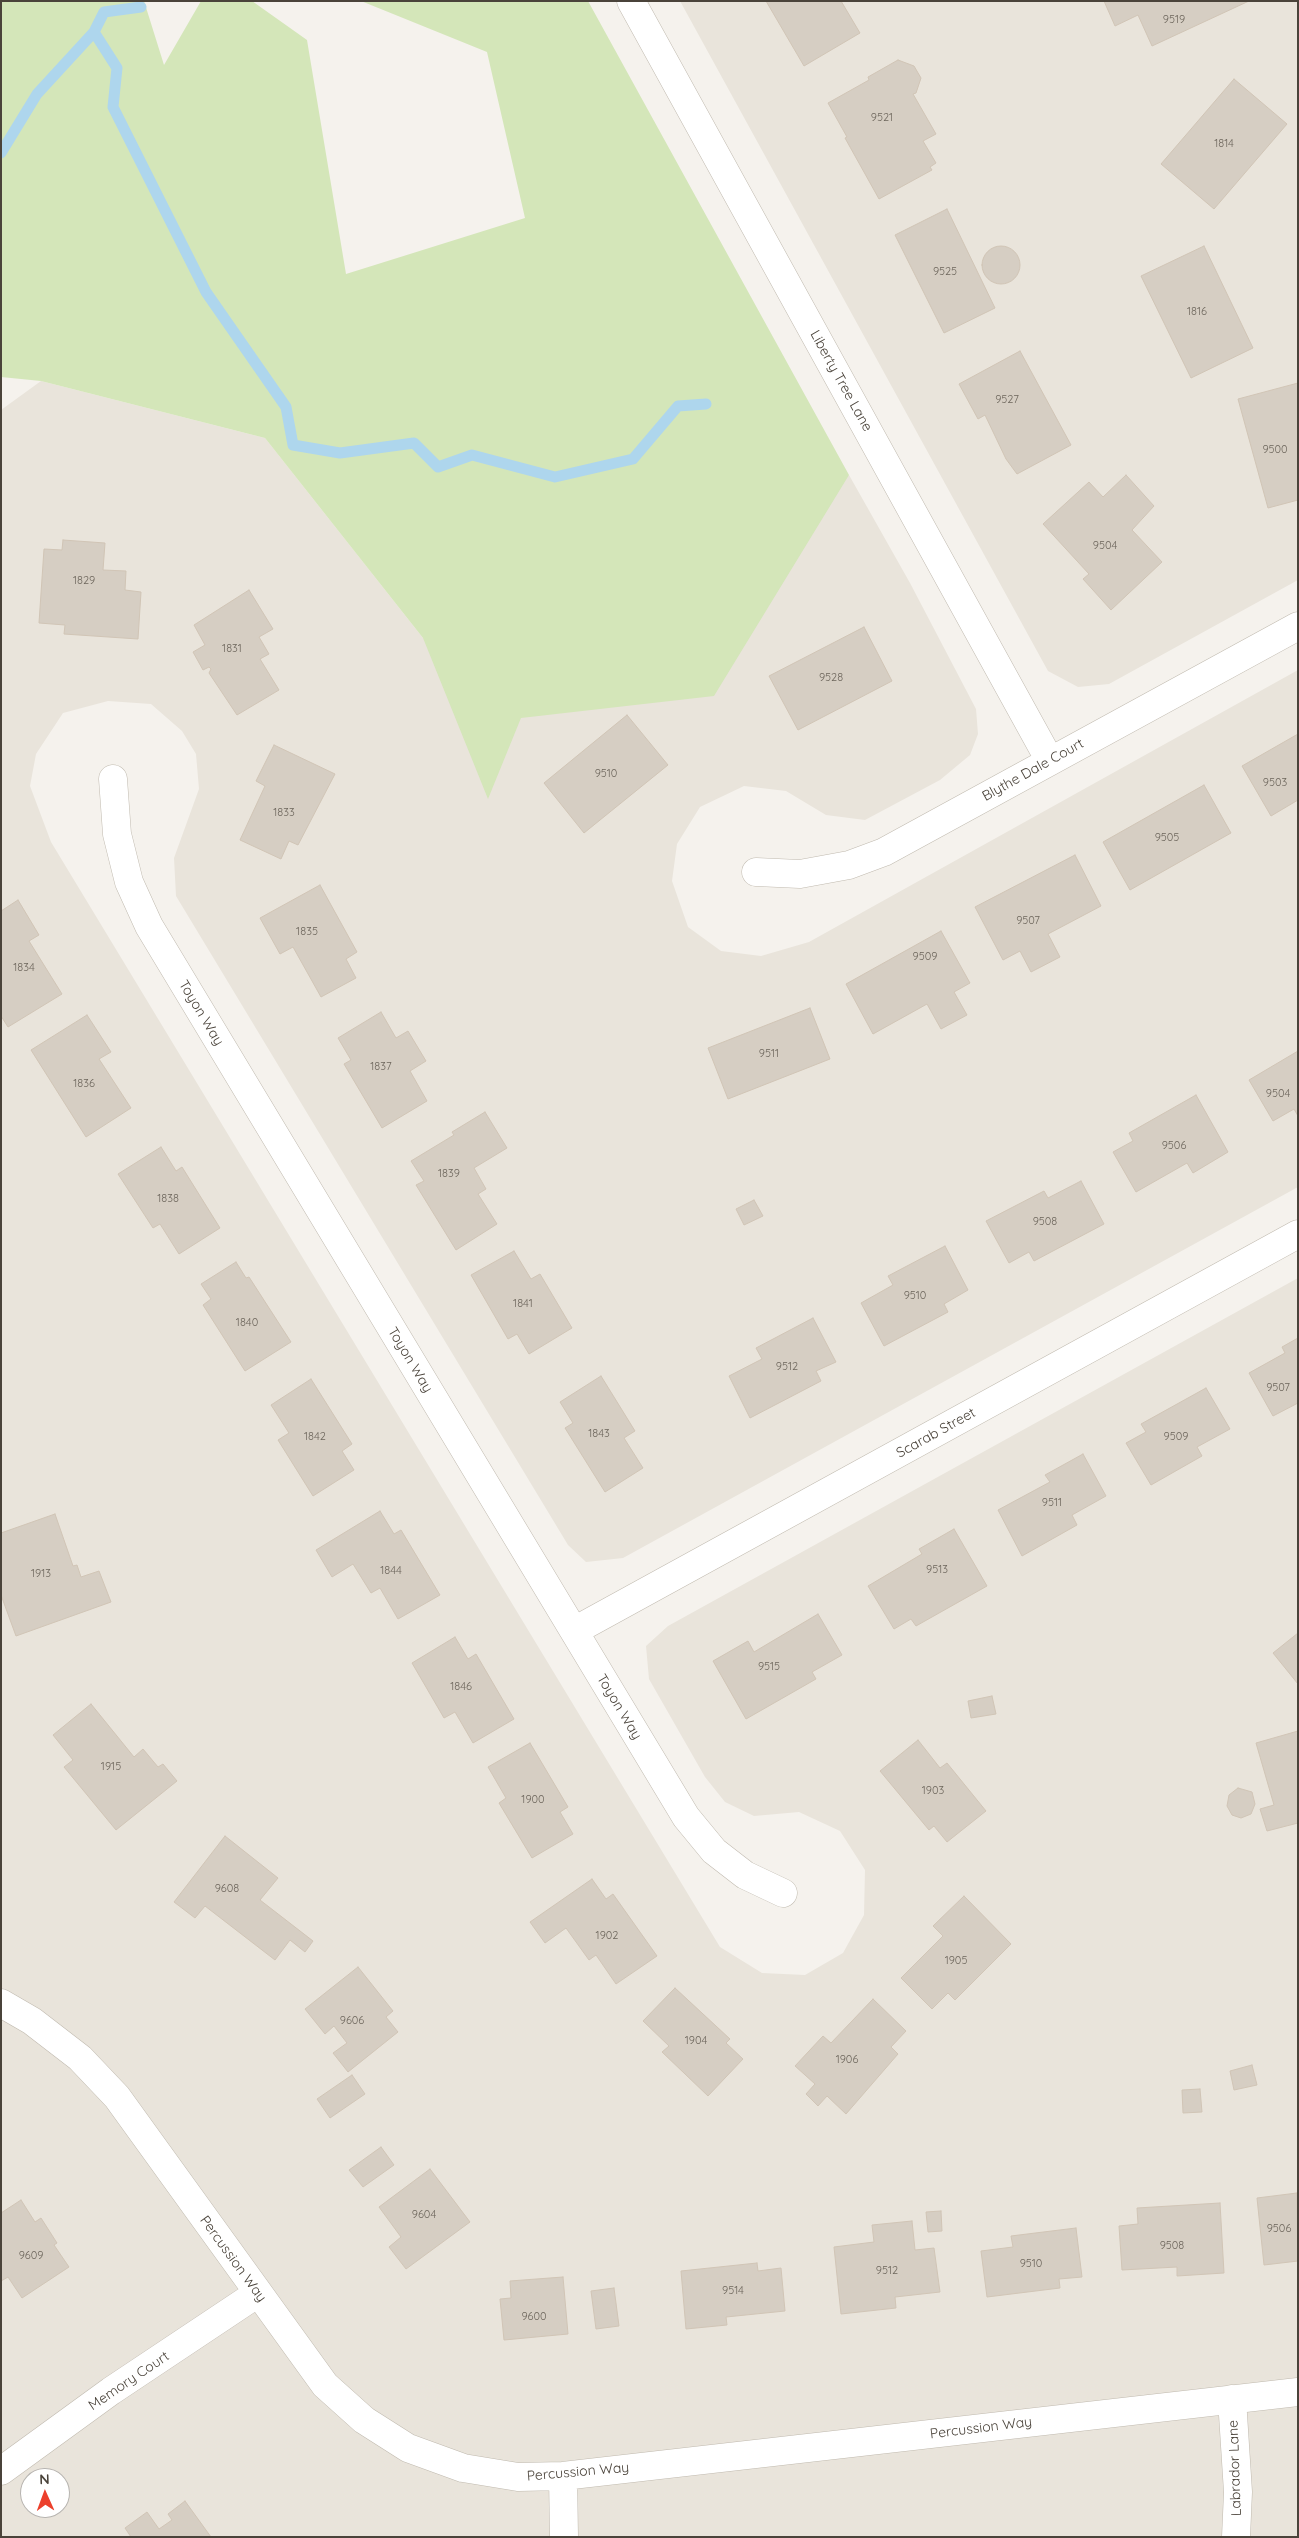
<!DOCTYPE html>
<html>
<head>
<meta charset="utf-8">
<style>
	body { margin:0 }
	#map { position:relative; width:1299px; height:2538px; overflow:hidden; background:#f5f2ed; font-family:Quicksand,sans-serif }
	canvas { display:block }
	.frame { position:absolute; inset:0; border:2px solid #4a433a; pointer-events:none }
	.north { position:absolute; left:20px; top:2468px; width:50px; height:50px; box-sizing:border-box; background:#fff; border:1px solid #b7b4b0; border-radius:50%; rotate:358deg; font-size:14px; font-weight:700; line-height:20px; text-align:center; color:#4a433a }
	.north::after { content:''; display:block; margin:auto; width:18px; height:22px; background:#ec402c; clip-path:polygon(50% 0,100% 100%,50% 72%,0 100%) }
</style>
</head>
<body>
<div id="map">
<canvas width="1299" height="2538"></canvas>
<div class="frame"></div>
<div class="north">N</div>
</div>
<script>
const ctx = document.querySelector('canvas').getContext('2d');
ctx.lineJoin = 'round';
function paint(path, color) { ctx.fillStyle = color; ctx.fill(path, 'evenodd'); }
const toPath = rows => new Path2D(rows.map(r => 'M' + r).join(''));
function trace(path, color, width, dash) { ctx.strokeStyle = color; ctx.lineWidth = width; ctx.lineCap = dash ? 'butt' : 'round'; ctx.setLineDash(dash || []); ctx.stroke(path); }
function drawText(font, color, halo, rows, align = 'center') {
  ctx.font = font + ' Quicksand,sans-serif'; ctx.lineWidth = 5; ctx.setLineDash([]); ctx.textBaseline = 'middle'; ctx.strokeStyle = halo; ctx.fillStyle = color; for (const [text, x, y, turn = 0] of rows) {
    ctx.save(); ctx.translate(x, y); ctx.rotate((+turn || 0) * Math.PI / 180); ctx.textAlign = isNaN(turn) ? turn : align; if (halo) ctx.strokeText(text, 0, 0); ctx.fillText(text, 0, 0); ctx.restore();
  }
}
paint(toPath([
	[680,1,1298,1,1298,580,1109,684,1078,687,1048,671],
	[41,381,265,438,423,638,849,475,910,583,976,709,978,734,970,755,940,780,865,820,826,815,786,791,744,786,700,807,677,844,672,881,688,927,721,951,761,956,809,942,1298,670,1298,1187,623,1558,586,1562,568,1545,176,896,174,858,199,789,196,754,182,731,151,704,108,701,63,713,36,754,30,786,51,842,720,1947,762,1973,805,1975,843,1953,864,1915,865,1870,840,1831,799,1812,754,1816,725,1802,705,1777,649,1679,646,1646,668,1626,1298,1278,1298,2537,1,2537,1,410],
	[30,2478,60,2478,60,2508,30,2508]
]), '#e9e4db');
paint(toPath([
	[1,1,144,1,164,65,201,1,252,1,307,40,346,274,525,218,487,52,361,1,588,1,849,475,714,696,521,718,488,799,423,638,265,438,41,381,1,377]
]), '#d4e6b9');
trace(toPath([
	[94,32,117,68,113,107,206,292,286,407,293,445,340,453,414,443,438,467,472,455,555,477,633,459,678,406,706,404],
	[1,153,37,94,94,32,104,12,141,7]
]), '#aed6ed', 11);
const building = toPath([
	[766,1,841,1,860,33,804,66,766,1],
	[1104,1,1249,1,1152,46,1138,15,1115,26,1104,1],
	[898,60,914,66,921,78,916,93,913,94,936,134,923,141,936,163,930,167,932,170,879,199,845,138,847,137,828,103,869,80,868,77,898,60],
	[1234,79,1287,124,1214,209,1161,164,1234,79],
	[947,209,995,308,944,333,895,235,947,209],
	'982 265a19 19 0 1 1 38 0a19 19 0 1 1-38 0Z',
	[1204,246,1253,348,1191,378,1141,276,1204,246],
	[1020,351,1071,445,1017,474,1006,459,985,415,978,419,959,384,1020,351],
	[1298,383,1298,500,1268,508,1238,399,1298,383],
	[1126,475,1154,506,1132,530,1162,562,1111,610,1083,579,1089,574,1043,524,1089,482,1103,497,1126,475],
	[63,540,105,543,103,570,126,571,125,590,141,592,138,639,64,634,65,625,39,623,44,549,62,550,63,540],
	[249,590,273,629,259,637,269,654,260,659,279,690,237,715,209,673,211,669,209,667,203,670,193,652,205,645,194,625,249,590],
	[864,627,892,681,798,730,769,676,864,627],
	[627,715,668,765,584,833,544,783,627,715],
	[1298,734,1298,800,1271,816,1242,766,1298,734],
	[274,745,335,774,298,845,289,841,281,859,240,840,265,786,256,781,274,745],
	[1204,785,1231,833,1130,890,1103,842,1204,785],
	[1075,855,1101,906,1048,934,1060,957,1031,972,1020,951,1003,960,975,907,1075,855],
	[320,885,357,952,346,959,356,978,321,997,293,947,280,954,260,918,320,885],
	[18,900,39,935,29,941,62,994,8,1027,1,1016,1,911,18,900],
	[941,931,970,983,954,992,967,1015,941,1029,927,1004,873,1034,846,984,941,931],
	[810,1008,830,1059,728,1099,708,1048,810,1008],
	[381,1012,396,1038,408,1031,426,1061,410,1071,427,1101,382,1128,344,1064,351,1060,338,1038,381,1012],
	[87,1015,111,1052,99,1059,131,1108,86,1137,31,1050,87,1015],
	[1298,1051,1298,1116,1294,1109,1273,1121,1249,1080,1298,1051],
	[1196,1095,1228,1152,1193,1173,1187,1163,1136,1192,1113,1152,1133,1141,1129,1133,1196,1095],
	[485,1112,507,1148,474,1168,486,1189,478,1194,497,1224,456,1250,416,1185,424,1181,411,1161,454,1135,452,1132,485,1112],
	[161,1147,176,1171,182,1167,220,1228,179,1254,160,1224,153,1228,118,1174,161,1147],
	[1081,1181,1104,1224,1034,1261,1029,1252,1009,1263,986,1221,1044,1191,1048,1198,1081,1181],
	[754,1200,763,1216,744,1225,736,1209,754,1200],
	[945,1246,968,1290,944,1304,948,1312,884,1346,861,1303,893,1285,888,1276,945,1246],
	[514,1251,531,1279,540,1274,572,1328,529,1354,517,1334,508,1339,471,1275,514,1251],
	[236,1262,246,1278,249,1277,291,1342,245,1371,203,1305,211,1299,201,1284,236,1262],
	[813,1318,836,1362,816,1371,821,1381,750,1418,729,1376,762,1359,756,1348,813,1318],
	[1298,1338,1298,1403,1273,1416,1249,1373,1285,1353,1282,1347,1298,1338],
	[601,1376,635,1431,624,1438,643,1468,605,1492,565,1428,573,1423,560,1402,601,1376],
	[311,1379,352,1444,342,1451,354,1470,313,1496,278,1440,289,1433,271,1405,311,1379],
	[1206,1388,1230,1429,1197,1447,1202,1456,1151,1485,1126,1443,1146,1432,1141,1424,1206,1388],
	[1083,1454,1106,1496,1072,1515,1077,1525,1022,1556,998,1510,1050,1482,1045,1475,1083,1454],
	[380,1511,394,1534,401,1530,440,1595,398,1619,380,1588,371,1593,353,1564,332,1577,316,1550,380,1511],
	[55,1514,73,1566,77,1565,81,1577,99,1571,111,1602,16,1636,1,1595,1,1533,55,1514],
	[954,1529,987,1586,916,1626,911,1619,894,1629,868,1586,922,1554,919,1549,954,1529],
	[818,1614,842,1655,812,1672,816,1679,746,1719,713,1661,748,1641,754,1652,818,1614],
	[1298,1633,1298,1684,1273,1653,1298,1633],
	[455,1637,468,1659,476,1654,514,1719,473,1743,455,1712,444,1718,412,1663,455,1637],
	[992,1696,996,1714,971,1718,968,1701,992,1696],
	[91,1704,134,1757,143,1749,158,1767,163,1764,177,1781,116,1830,64,1767,73,1760,53,1735,91,1704],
	[1298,1731,1298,1823,1267,1831,1260,1809,1274,1805,1256,1743,1298,1731],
	[918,1740,940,1768,947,1763,986,1811,947,1842,934,1826,929,1830,880,1771,918,1740],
	[530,1743,568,1807,560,1812,573,1834,532,1858,499,1803,506,1798,488,1767,530,1743],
	[1238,1788,1252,1792,1255,1804,1251,1814,1241,1818,1232,1815,1227,1806,1229,1795,1238,1788],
	[225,1836,278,1878,260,1900,313,1941,305,1952,290,1940,275,1960,205,1906,195,1918,174,1902,225,1836],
	[592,1879,606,1899,613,1894,657,1956,616,1984,596,1955,589,1960,566,1928,545,1943,530,1922,592,1879],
	[964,1896,1011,1944,955,2000,948,1993,932,2009,901,1978,943,1936,933,1926,964,1896],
	[358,1967,393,2011,386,2017,398,2032,348,2072,333,2053,347,2043,334,2026,325,2034,305,2009,358,1967],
	[675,1988,730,2039,726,2043,743,2059,708,2096,662,2052,669,2046,643,2021,675,1988],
	[873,1999,906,2031,891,2047,898,2054,846,2114,827,2096,818,2106,806,2094,815,2084,795,2066,823,2036,831,2043,873,1999],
	[1252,2065,1257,2085,1234,2090,1230,2071,1252,2065],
	[352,2075,365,2094,330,2118,317,2099,352,2075],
	[1200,2089,1202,2112,1183,2113,1182,2090,1200,2089],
	[381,2147,394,2165,363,2187,349,2170,381,2147],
	[430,2169,470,2222,406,2269,389,2247,401,2237,379,2207,430,2169],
	[1297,2193,1298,2261,1264,2265,1257,2198,1297,2193],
	[21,2200,35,2222,41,2218,57,2243,54,2245,69,2267,22,2298,8,2277,1,2281,1,2213,21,2200],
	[1220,2203,1224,2273,1177,2276,1177,2267,1122,2270,1119,2226,1138,2224,1137,2208,1220,2203],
	[941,2211,942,2231,928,2232,926,2212,941,2211],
	[912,2221,915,2250,934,2248,940,2292,895,2297,896,2308,841,2314,834,2247,874,2242,872,2225,912,2221],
	[1076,2228,1082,2277,1059,2279,1060,2288,987,2297,981,2251,1013,2247,1011,2236,1076,2228],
	[757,2263,758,2271,781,2268,785,2311,726,2317,727,2325,686,2329,681,2271,757,2263],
	[563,2277,568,2334,504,2340,500,2299,511,2298,510,2281,563,2277],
	[614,2288,619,2326,596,2329,591,2291,614,2288],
	[185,2501,211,2537,131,2537,125,2528,147,2512,159,2529,172,2520,168,2514,185,2501]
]);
paint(building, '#d6cec3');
trace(building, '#d1c5b6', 1);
const street = toPath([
	[631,1,1050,761],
	[113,779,117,834,129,882,149,926,686,1817,714,1851,745,1875,783,1893],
	[756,872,800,874,849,865,884,852,1298,626],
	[574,1631,1298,1234],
	[1,2003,32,2021,80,2058,117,2097,325,2385,364,2420,408,2448,463,2468,518,2477,563,2476,1298,2392],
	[1232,2399,1238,2492,1236,2537],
	[1,2471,111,2391,258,2293],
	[563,2476,564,2537]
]);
trace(street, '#c0baaf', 29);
trace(street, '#fff', 28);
drawText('11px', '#6d665c', null, [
	["9519",1174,20],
	["9521",882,118],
	["1814",1224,144],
	["9525",945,272],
	["1816",1197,312],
	["9527",1007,400],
	["9500",1275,450],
	["9504",1105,546],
	["1829",84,581],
	["1831",232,649],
	["9528",831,678],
	["9510",606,774],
	["9503",1275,783],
	["1833",284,813],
	["9505",1167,838],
	["9507",1028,921],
	["1835",307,932],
	["9509",925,957],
	["1834",24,968],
	["9511",769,1054],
	["1837",381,1067],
	["1836",84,1084],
	["9504",1278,1094],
	["9506",1174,1146],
	["1839",449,1174],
	["1838",168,1199],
	["9508",1045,1222],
	["9510",915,1296],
	["1841",523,1304],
	["1840",247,1323],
	["9512",787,1367],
	["9507",1278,1388],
	["1843",599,1434],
	["1842",315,1437],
	["9509",1176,1437],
	["9511",1052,1503],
	["9513",937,1570],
	["1844",391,1571],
	["1913",41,1574],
	["9515",769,1667],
	["1846",461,1687],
	["1915",111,1767],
	["1903",933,1791],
	["1900",533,1800],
	["9608",227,1889],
	["1902",607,1936],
	["1905",956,1961],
	["9606",352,2021],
	["1904",696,2041],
	["1906",847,2060],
	["9604",424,2215],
	["9506",1279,2229],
	["9508",1172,2246],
	["9609",31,2256],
	["9510",1031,2264],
	["9512",887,2271],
	["9514",733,2291],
	["9600",534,2317]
]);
drawText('14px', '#4a433a', '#fff', [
	["Liberty Tree Lane",841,381,61],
	["Blythe Dale Court",1033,770,-29],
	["Toyon Way",201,1013,59],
	["Toyon Way",410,1360,59],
	["Scarab Street",936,1433,-29],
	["Toyon Way",619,1707,59],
	["Percussion Way",233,2259,54],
	["Memory Court",129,2381,-34],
	["Percussion Way",981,2428,-7],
	["Labrador Lane",1235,2468,-92],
	["Percussion Way",578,2472,-5]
]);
</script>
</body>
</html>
